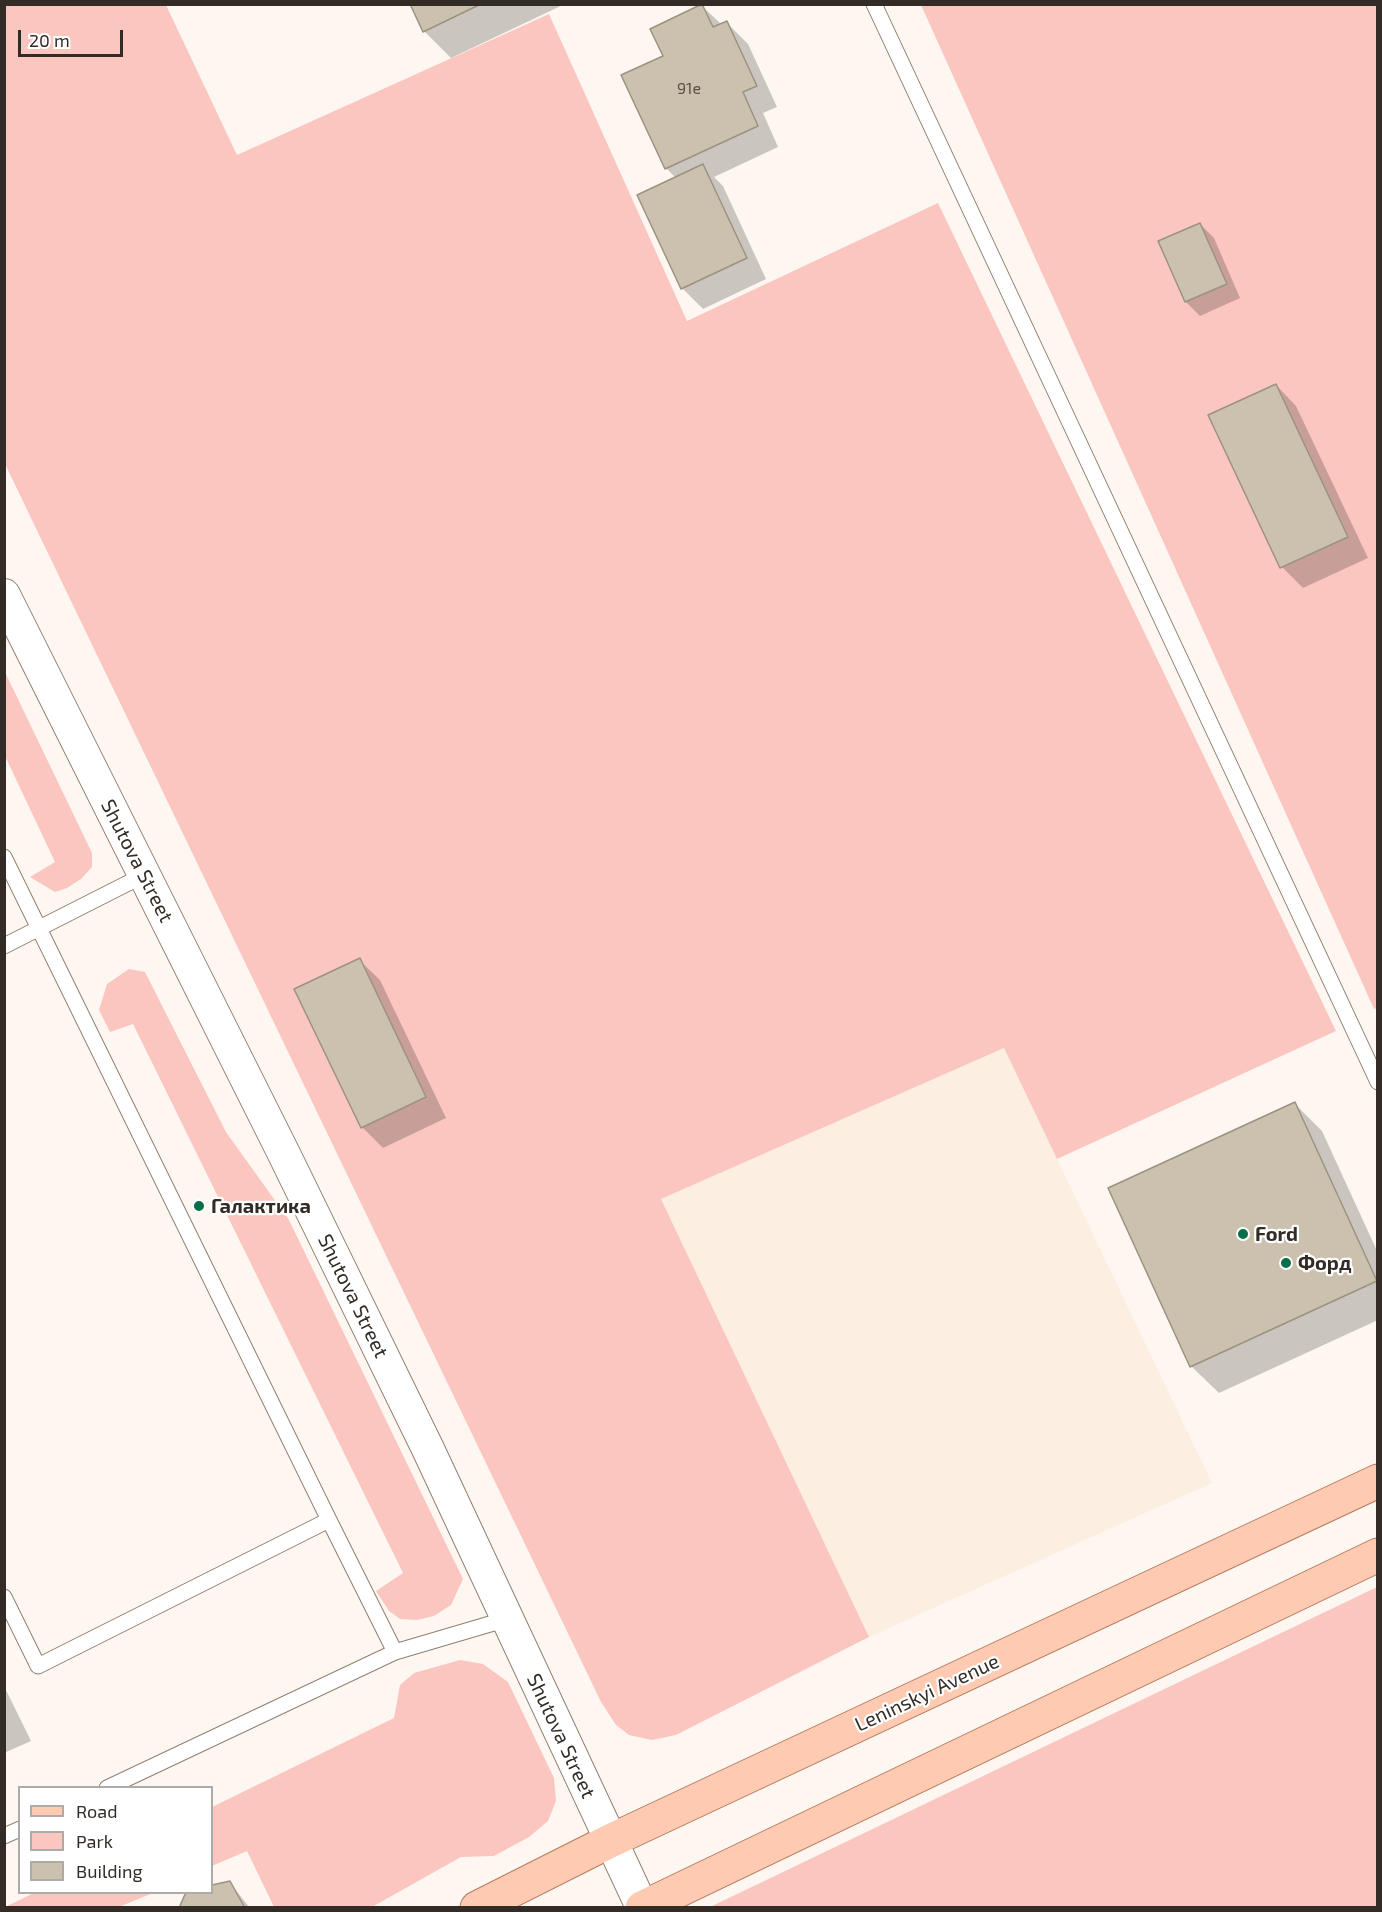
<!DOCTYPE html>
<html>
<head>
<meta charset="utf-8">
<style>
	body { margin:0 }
	#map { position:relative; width:1382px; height:1912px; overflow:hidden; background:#fef7f1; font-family:"Exo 2",sans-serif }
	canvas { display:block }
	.frame { position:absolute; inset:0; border:6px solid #332c26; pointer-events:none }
	.legend { position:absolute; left:18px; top:1786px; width:195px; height:108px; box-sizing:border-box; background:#fff; border:2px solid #adaba8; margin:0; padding:8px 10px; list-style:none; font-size:18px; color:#332c26 }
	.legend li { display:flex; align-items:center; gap:12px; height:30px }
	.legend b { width:30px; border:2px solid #adaba8 }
	.scale { position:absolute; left:18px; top:30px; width:105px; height:27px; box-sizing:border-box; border:3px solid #332c26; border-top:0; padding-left:8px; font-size:18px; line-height:21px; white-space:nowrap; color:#332c26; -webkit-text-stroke:4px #fff; paint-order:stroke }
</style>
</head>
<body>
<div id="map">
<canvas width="1382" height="1912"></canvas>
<div class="frame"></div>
<ul class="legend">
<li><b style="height:8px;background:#fecab1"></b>Road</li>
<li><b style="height:16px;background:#fbc6c0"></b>Park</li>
<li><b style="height:16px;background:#cbc1ae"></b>Building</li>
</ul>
<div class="scale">20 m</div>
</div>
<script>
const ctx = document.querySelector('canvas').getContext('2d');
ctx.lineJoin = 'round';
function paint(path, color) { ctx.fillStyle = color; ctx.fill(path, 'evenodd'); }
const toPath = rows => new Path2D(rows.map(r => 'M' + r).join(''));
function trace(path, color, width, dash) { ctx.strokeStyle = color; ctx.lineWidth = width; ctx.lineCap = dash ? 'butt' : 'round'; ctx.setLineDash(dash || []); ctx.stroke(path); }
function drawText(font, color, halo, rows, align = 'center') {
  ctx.font = font + ' "Exo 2",sans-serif'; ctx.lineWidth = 4.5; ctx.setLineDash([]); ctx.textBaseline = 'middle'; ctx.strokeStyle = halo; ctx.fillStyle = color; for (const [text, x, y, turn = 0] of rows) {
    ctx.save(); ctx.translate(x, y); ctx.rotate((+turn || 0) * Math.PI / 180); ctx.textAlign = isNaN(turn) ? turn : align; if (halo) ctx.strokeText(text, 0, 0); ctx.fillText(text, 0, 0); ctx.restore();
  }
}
paint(toPath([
	[1004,1048,1212,1483,869,1637,661,1199]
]), '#fceee1');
paint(toPath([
	[5,5,166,5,237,155,549,14,687,321,938,203,1336,1031,1057,1159,1004,1048,661,1199,869,1637,676,1735,652,1740,629,1735,616,1725,601,1702,5,464],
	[921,5,1377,5,1377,1008,1374,1009],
	[5,672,92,853,92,867,81,879,67,888,55,892,30,877,55,862,5,756],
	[129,969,145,972,226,1132,289,1220,463,1579,451,1605,434,1616,417,1620,400,1619,389,1611,376,1591,403,1573,133,1024,110,1032,99,1010,107,984],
	[1377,1587,1377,1907,710,1907],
	[460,1660,483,1664,508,1682,554,1778,556,1801,548,1821,529,1837,494,1856,461,1857,372,1907,274,1907,247,1851,212,1866,212,1807,394,1718,400,1685,414,1673],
	[36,1892,153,1892,153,1893,119,1907,5,1907]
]), '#fbc6c0');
paint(toPath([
	[412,4,565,4,451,58,424,31],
	[702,6,722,25,727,23,748,44,777,107,763,113,778,147,714,177,723,186,766,279,703,309,682,288,676,178,666,168,665,57],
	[1200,224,1214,238,1240,298,1200,316,1186,302,1160,242],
	[1276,385,1296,406,1368,558,1303,588,1282,567],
	[359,960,380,980,446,1118,383,1148,362,1127],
	[1295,1104,1322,1131,1378,1253,1378,1320,1219,1393,1191,1366],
	[4,1686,31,1741,4,1753],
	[230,1883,250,1908,181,1908,212,1892,212,1886]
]), '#0003');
const building = toPath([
	[410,4,481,4,423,32,410,4],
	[702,4,713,27,727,21,757,86,743,92,758,126,665,169,621,75,663,56,650,29,702,4],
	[703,164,747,258,681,289,637,195,703,164],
	[1200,223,1227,284,1185,302,1158,241,1200,223],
	[1276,384,1348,537,1280,568,1208,415,1276,384],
	[360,958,426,1097,361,1128,294,989,360,958],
	[1295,1102,1377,1281,1190,1367,1108,1188,1295,1102],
	[230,1881,245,1908,179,1908,186,1892,212,1892,212,1885,230,1881]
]);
paint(building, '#cbc1ae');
trace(building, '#9b9280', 1.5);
const lane = toPath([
	[874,4,1378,1082],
	[4,857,329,1520],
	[4,946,144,875],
	[4,1597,38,1666,329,1520,395,1652,507,1619],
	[107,1788,395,1652],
	[4,1836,20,1829]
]);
const street = toPath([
	[4,595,284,1154,428,1449,642,1907]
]);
const primary = toPath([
	[477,1908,610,1841,1378,1481],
	[642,1908,1378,1555]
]);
trace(lane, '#8f8071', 17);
trace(street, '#8f8071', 34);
trace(primary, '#b67b5f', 35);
trace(lane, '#fff', 15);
trace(street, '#fff', 32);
trace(primary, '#fecab1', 33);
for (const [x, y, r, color] of [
	[199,1206,6,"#047048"],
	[1243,1234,6,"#047048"],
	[1286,1263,6,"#047048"]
]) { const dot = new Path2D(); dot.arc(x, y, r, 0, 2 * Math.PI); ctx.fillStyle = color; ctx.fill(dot); trace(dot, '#fff', 2); }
drawText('16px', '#595148', null, [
	["91е",689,89]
]);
drawText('20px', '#332c26', '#fff', [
	["Shutova Street",137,861,63],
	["Shutova Street",353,1296,64],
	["Leninskyi Avenue",927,1693,-25],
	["Shutova Street",561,1736,65]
]);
drawText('bold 20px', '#332c26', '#fff', [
	["Галактика",211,1206],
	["Ford",1255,1234],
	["Форд",1298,1263]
], 'left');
</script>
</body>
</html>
